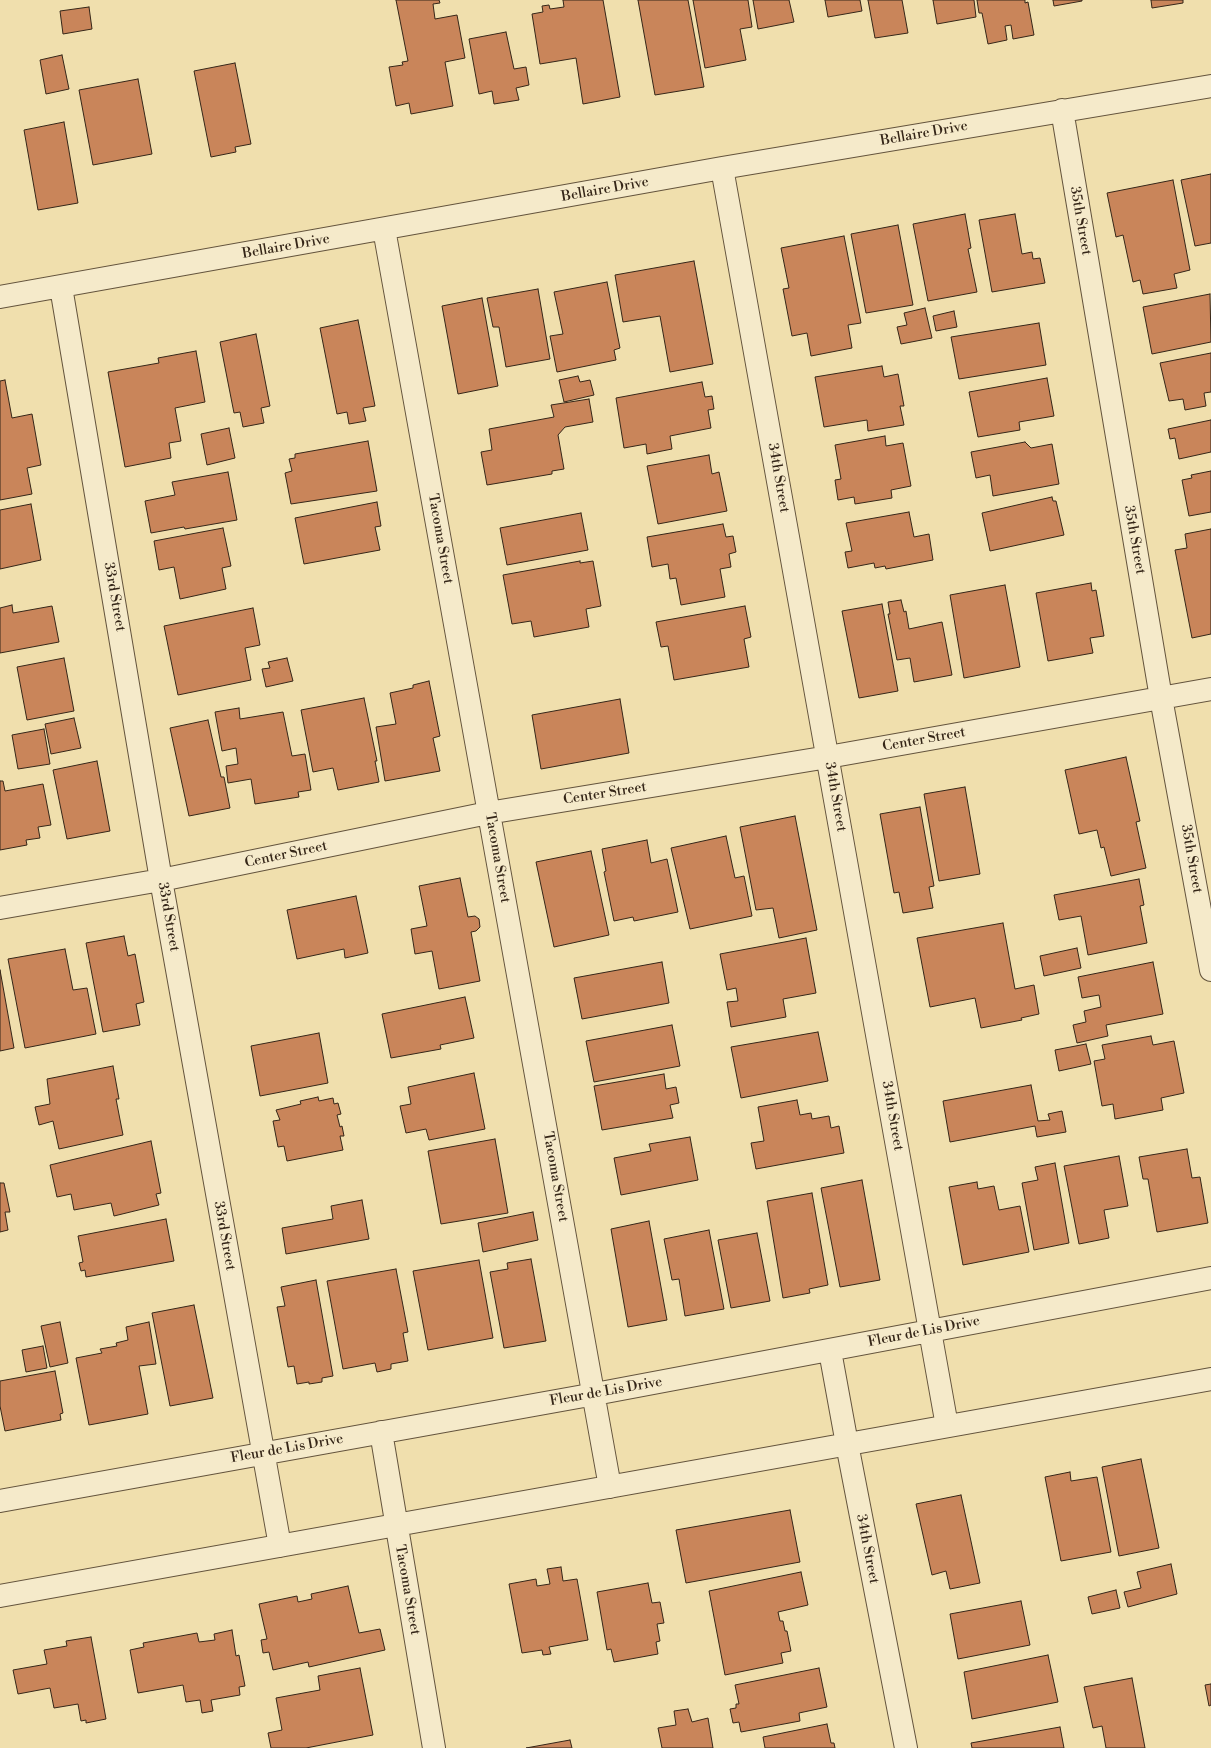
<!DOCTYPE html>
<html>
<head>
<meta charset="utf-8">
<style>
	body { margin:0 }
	canvas { display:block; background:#f0dfad }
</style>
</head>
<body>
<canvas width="1211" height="1748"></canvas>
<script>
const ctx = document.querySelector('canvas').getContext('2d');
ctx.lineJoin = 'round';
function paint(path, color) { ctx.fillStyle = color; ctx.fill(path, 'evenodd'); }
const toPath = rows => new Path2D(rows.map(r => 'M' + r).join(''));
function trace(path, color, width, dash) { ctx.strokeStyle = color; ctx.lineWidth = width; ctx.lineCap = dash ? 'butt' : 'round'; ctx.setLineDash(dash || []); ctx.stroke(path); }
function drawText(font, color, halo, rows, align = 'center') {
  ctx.font = font + ' "Libre Bodoni",serif'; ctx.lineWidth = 3.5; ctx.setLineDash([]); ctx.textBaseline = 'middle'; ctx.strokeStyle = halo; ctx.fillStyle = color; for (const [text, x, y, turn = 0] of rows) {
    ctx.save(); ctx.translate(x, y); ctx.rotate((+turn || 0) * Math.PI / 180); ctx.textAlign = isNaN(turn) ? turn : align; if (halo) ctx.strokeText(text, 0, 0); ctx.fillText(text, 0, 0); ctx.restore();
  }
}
const building = toPath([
	[396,0,439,0,440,3,433,4,435,19,457,15,465,58,445,62,453,106,411,114,409,103,396,106,389,67,403,65,402,62,408,61,396,0],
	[563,0,603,0,620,97,583,104,576,58,540,64,532,14,543,12,542,6,549,5,550,9,564,7,563,0],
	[638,0,688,0,704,87,655,95,638,0],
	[693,0,748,0,752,27,740,29,746,60,705,68,693,0],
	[753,0,789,0,794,22,758,29,753,0],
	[825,0,860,0,862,11,828,17,825,0],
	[868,0,902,0,908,33,875,38,868,0],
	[933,0,974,0,976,17,937,24,933,0],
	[977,0,1025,0,1025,3,1028,2,1034,35,1013,39,1011,25,1005,26,1007,40,988,44,982,13,979,13,977,0],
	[1053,0,1082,0,1082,1,1054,6,1053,0],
	[1151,0,1183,0,1183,3,1152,8,1151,0],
	[89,7,92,29,63,34,60,11,89,7],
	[506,32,514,69,526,67,529,85,516,88,519,100,494,104,492,91,479,94,469,39,506,32],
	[62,55,69,89,46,94,40,60,62,55],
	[235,63,251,144,235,147,236,152,211,157,194,71,235,63],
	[138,79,152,154,93,165,79,90,138,79],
	[64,122,78,203,38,210,24,130,64,122],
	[1211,174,1211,243,1195,246,1181,180,1211,174],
	[1173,180,1190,270,1174,274,1177,288,1143,294,1140,280,1133,282,1123,235,1116,237,1107,193,1173,180],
	[965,214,971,248,968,249,977,292,928,301,913,224,965,214],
	[1015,214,1022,254,1032,252,1033,259,1040,258,1045,283,992,292,979,220,1015,214],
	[898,225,913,305,866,313,851,234,898,225],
	[844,236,861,323,848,325,852,348,811,356,807,333,792,336,783,289,789,288,781,248,844,236],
	[694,261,713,364,670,372,660,316,623,322,615,275,694,261],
	[607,282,620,348,614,350,616,360,557,372,550,336,563,334,554,292,607,282],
	[538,289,550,359,506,367,499,327,493,327,487,298,538,289],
	[1210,294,1211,342,1152,354,1143,307,1210,294],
	[482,298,498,386,458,394,442,306,482,298],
	[925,308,932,338,901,344,897,327,907,325,904,313,925,308],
	[954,311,957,327,936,331,933,316,954,311],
	[358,320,375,406,363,408,366,421,349,424,347,412,337,414,320,328,358,320],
	[1039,323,1046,365,959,379,951,337,1039,323],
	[256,334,270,406,261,408,264,423,243,427,240,412,234,413,220,342,256,334],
	[196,351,205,402,175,408,181,441,169,443,171,458,125,467,108,372,159,363,158,358,196,351],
	[1211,353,1211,392,1204,393,1206,406,1185,410,1183,399,1169,401,1160,363,1211,353],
	[882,366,884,377,898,374,904,406,900,406,904,425,868,431,867,420,824,427,815,377,882,366],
	[578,376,580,382,590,380,594,395,564,402,559,380,578,376],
	[1047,378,1054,416,1019,422,1020,430,978,437,969,392,1047,378],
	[5,380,12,418,32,414,41,465,27,468,32,494,0,500,0,381,5,380],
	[702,382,705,397,712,396,714,409,708,410,711,428,670,436,672,449,647,454,646,444,624,448,616,398,702,382],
	[589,399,593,422,565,427,558,435,564,469,552,471,552,474,487,485,481,452,492,450,489,429,554,417,551,405,589,399],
	[1211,420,1211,452,1179,459,1175,438,1170,439,1168,429,1211,420],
	[229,428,235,458,207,465,201,434,229,428],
	[885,436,886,446,903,443,911,486,891,490,892,498,855,504,854,497,838,500,835,480,841,479,835,445,885,436],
	[368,441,377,491,291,504,285,473,292,471,289,459,295,458,295,454,368,441],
	[1025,442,1031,448,1052,444,1059,484,993,496,990,475,976,478,971,452,1025,442],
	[709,455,712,474,719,472,727,511,658,524,647,466,709,455],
	[1211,471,1211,512,1189,516,1182,480,1192,478,1191,475,1211,471],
	[228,472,237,520,185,529,184,527,151,533,145,501,175,495,172,482,228,472],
	[1052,497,1053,501,1056,501,1064,535,990,551,982,513,1052,497],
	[377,502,381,526,375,527,380,550,304,564,295,518,377,502],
	[31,504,41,560,0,569,0,510,31,504],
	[909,512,914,537,929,534,933,560,886,569,885,566,875,568,874,563,848,568,845,552,852,551,846,523,909,512],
	[581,513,588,550,507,565,500,528,581,513],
	[723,524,726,537,733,536,736,552,729,554,731,567,720,569,725,597,681,605,676,578,670,579,668,564,652,567,647,537,723,524],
	[223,528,231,566,222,568,226,589,180,599,174,567,159,570,154,541,223,528],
	[1211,529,1211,634,1192,638,1175,550,1187,548,1185,534,1211,529],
	[580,561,580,563,593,561,601,606,586,609,589,627,534,637,531,621,512,624,503,575,580,561],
	[1091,583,1092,591,1096,590,1104,636,1090,638,1093,653,1048,661,1036,593,1091,583],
	[1005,585,1020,667,964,678,950,595,1005,585],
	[901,600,904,612,906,611,909,629,942,622,952,675,914,682,910,658,897,660,888,614,890,614,888,602,901,600],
	[882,604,898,691,859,698,842,611,882,604],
	[12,605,13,613,52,606,59,642,0,653,0,608,12,605],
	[745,606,751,637,744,639,749,667,674,680,668,646,661,647,656,622,745,606],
	[253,608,260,645,245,648,251,680,178,695,164,626,253,608],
	[64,658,74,711,27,720,17,667,64,658],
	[287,658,293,681,266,687,262,669,270,668,268,662,287,658],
	[429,681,440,736,433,738,440,771,385,781,376,727,396,724,390,693,413,688,413,685,429,681],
	[364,698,377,761,375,761,379,782,338,790,333,768,313,772,301,710,364,698],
	[620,699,629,753,541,769,532,715,620,699],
	[239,708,240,719,283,712,292,756,305,754,311,790,298,792,299,797,255,804,251,779,228,783,226,766,238,764,236,748,222,751,215,712,239,708],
	[74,718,81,748,51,754,45,724,74,718],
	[208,720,221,777,224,777,230,808,189,816,170,728,208,720],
	[44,729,50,764,18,769,12,735,44,729],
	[1126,757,1140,821,1136,822,1146,868,1111,876,1104,847,1101,848,1097,830,1079,834,1065,770,1126,757],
	[97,761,110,831,67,839,53,770,97,761],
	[0,781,3,781,5,791,43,784,51,825,38,827,40,838,26,840,27,845,0,850,0,781],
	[965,787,980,874,939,881,924,794,965,787],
	[920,807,934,886,929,887,933,908,903,913,899,892,894,893,880,814,920,807],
	[795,816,817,930,779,938,773,908,756,910,740,827,795,816],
	[726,836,735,878,744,876,752,916,690,929,671,848,726,836],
	[647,840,651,863,667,859,678,912,634,921,633,917,614,921,604,872,606,871,602,849,647,840],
	[591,851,609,935,554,947,536,862,591,851],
	[460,878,468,917,475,916,479,919,480,927,476,931,471,932,480,981,439,989,432,951,415,954,411,929,427,926,419,886,460,878],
	[1139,879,1144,905,1140,906,1147,943,1088,955,1081,916,1059,920,1054,895,1139,879],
	[356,896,368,953,345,958,344,949,297,959,287,910,356,896],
	[1003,923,1015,989,1034,985,1039,1014,1021,1018,1022,1020,981,1028,975,998,930,1007,917,938,1003,923],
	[124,936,128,956,135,954,144,1002,136,1004,140,1025,103,1032,86,943,124,936],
	[806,938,816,993,783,999,786,1017,731,1027,727,1002,738,1001,736,988,727,990,720,954,806,938],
	[1077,948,1081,968,1044,976,1040,956,1077,948],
	[65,949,73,990,87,988,96,1034,25,1048,8,959,65,949],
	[662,962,669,1003,582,1019,574,978,662,962],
	[1153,962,1163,1014,1106,1025,1108,1036,1077,1043,1073,1025,1086,1022,1084,1011,1101,1007,1099,995,1082,998,1078,977,1153,962],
	[0,970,14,1048,0,1051,0,970],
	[465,997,474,1038,440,1045,441,1049,391,1058,382,1014,465,997],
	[672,1025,680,1066,594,1082,586,1041,672,1025],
	[818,1032,828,1081,741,1098,731,1047,818,1032],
	[319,1033,328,1083,260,1096,251,1046,319,1033],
	[1151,1036,1153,1045,1174,1041,1184,1093,1161,1098,1163,1110,1115,1119,1113,1104,1102,1106,1094,1061,1105,1059,1102,1045,1151,1036],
	[1086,1044,1091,1064,1059,1071,1055,1050,1086,1044],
	[113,1066,119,1099,116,1099,123,1135,59,1149,53,1121,39,1125,35,1107,50,1104,47,1079,113,1066],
	[474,1073,485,1129,429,1140,426,1129,406,1133,400,1106,411,1104,408,1087,474,1073],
	[664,1074,666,1089,676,1087,679,1103,670,1105,673,1118,602,1130,594,1086,664,1074],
	[1031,1085,1038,1121,1050,1120,1048,1114,1062,1111,1066,1132,1037,1137,1035,1126,950,1142,943,1101,1031,1085],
	[318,1097,319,1101,333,1098,334,1104,338,1103,341,1114,337,1115,340,1127,342,1126,344,1136,340,1136,343,1150,287,1161,284,1146,278,1147,273,1121,280,1120,276,1110,301,1104,300,1101,318,1097],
	[797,1100,800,1115,811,1113,812,1119,829,1116,831,1128,839,1126,844,1153,756,1169,751,1143,764,1141,758,1107,797,1100],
	[690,1137,698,1180,621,1195,614,1158,651,1151,649,1144,690,1137],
	[495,1139,508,1213,441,1224,428,1151,495,1139],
	[151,1141,161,1193,156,1194,159,1205,114,1216,111,1203,74,1210,71,1194,57,1197,50,1165,151,1141],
	[1187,1149,1192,1178,1200,1177,1208,1223,1157,1232,1148,1179,1143,1179,1139,1157,1187,1149],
	[1119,1156,1128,1206,1104,1210,1109,1238,1079,1244,1064,1166,1119,1156],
	[1055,1163,1069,1243,1034,1250,1022,1183,1038,1180,1035,1167,1055,1163],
	[862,1180,880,1280,840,1287,821,1188,862,1180],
	[977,1182,978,1189,994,1186,999,1210,1020,1206,1029,1252,963,1265,949,1187,977,1182],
	[0,1183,4,1183,10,1212,5,1212,8,1230,0,1232,0,1183],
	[812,1193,828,1285,809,1289,810,1293,783,1298,767,1201,812,1193],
	[362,1200,369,1239,286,1254,282,1228,333,1219,331,1206,362,1200],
	[533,1212,538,1240,483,1252,478,1223,533,1212],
	[166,1219,174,1261,86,1277,85,1270,81,1271,79,1263,83,1262,78,1236,166,1219],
	[649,1221,667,1320,628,1327,611,1229,649,1221],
	[709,1230,724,1309,685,1316,679,1279,672,1280,664,1239,709,1230],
	[757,1233,770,1301,731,1308,718,1240,757,1233],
	[531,1259,546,1341,504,1348,490,1272,508,1269,507,1263,531,1259],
	[479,1260,493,1338,428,1350,413,1271,479,1260],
	[396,1269,408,1332,403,1333,408,1361,391,1364,391,1369,377,1372,375,1363,343,1369,327,1281,396,1269],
	[316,1280,333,1376,322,1378,322,1382,309,1384,309,1382,297,1384,294,1366,288,1367,277,1307,285,1306,281,1287,316,1280],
	[194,1305,213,1398,170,1406,152,1313,194,1305],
	[60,1322,68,1363,50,1367,41,1326,60,1322],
	[149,1322,156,1364,139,1366,148,1414,89,1425,76,1358,102,1353,100,1349,117,1346,116,1343,128,1340,126,1327,149,1322],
	[43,1346,47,1368,26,1372,22,1350,43,1346],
	[55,1371,63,1413,60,1414,61,1420,5,1431,0,1406,0,1381,55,1371],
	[1141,1459,1159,1548,1119,1556,1102,1467,1141,1459],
	[1070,1472,1071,1481,1097,1477,1111,1552,1061,1561,1045,1477,1070,1472],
	[961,1495,980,1583,950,1589,946,1571,932,1575,916,1504,961,1495],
	[790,1510,800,1562,686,1583,676,1530,790,1510],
	[1171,1564,1177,1594,1128,1607,1124,1592,1141,1588,1137,1572,1171,1564],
	[561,1567,563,1581,577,1579,588,1640,549,1647,551,1654,543,1655,542,1650,522,1653,509,1584,536,1579,537,1586,550,1584,547,1569,561,1567],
	[801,1572,808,1605,778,1612,780,1621,783,1621,785,1631,787,1631,791,1651,781,1653,783,1663,725,1675,709,1591,801,1572],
	[648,1583,652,1603,660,1602,664,1623,657,1624,660,1641,656,1642,658,1654,614,1662,611,1649,607,1650,597,1592,648,1583],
	[348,1586,359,1633,380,1629,385,1650,309,1667,308,1662,273,1670,269,1652,263,1653,261,1640,267,1639,259,1604,297,1596,298,1602,312,1599,311,1594,348,1586],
	[1116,1590,1120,1608,1092,1614,1088,1597,1116,1590],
	[1021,1601,1030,1645,958,1659,950,1614,1021,1601],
	[232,1630,236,1656,239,1655,245,1686,239,1687,240,1695,211,1700,213,1711,202,1713,200,1700,186,1702,183,1685,138,1693,130,1650,144,1647,143,1643,197,1633,199,1642,215,1640,214,1634,232,1630],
	[91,1637,106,1719,86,1723,86,1720,81,1721,78,1704,54,1708,50,1688,18,1694,13,1670,47,1664,44,1650,67,1646,66,1641,91,1637],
	[1048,1655,1058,1702,972,1719,964,1672,1048,1655],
	[360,1668,373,1735,306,1748,271,1748,268,1733,282,1730,276,1698,320,1690,318,1676,360,1668],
	[819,1668,827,1707,799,1713,800,1721,741,1732,739,1722,733,1723,730,1709,736,1708,736,1704,739,1704,735,1685,819,1668],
	[1132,1678,1145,1748,1106,1748,1102,1726,1093,1728,1084,1687,1132,1678],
	[1211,1684,1211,1705,1209,1706,1205,1685,1211,1684],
	[688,1709,692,1722,708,1718,713,1748,662,1748,658,1728,676,1725,674,1711,688,1709],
	[827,1724,831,1743,834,1743,835,1748,765,1748,763,1737,827,1724],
	[1060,1727,1064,1748,972,1748,971,1743,1060,1727],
	[570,1740,572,1748,526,1748,570,1740]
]);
paint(building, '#c9855a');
trace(building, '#352618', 1);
const street = toPath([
	[1062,110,1161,698,1211,970],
	[722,168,947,1426],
	[384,229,610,1487],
	[61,287,161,880,280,1546],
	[0,297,722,168,1211,86],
	[0,908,161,880,488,813,828,757,1211,689],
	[830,1351,847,1444,906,1748],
	[381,1432,434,1748],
	[0,1501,595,1394,1211,1278],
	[0,1596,1211,1379]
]);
trace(street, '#64543d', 24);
trace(street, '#f5eaca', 22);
drawText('14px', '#352618', '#f5eaca', [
	["Bellaire Drive",924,134,-10],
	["Bellaire Drive",605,190,-10],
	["35th Street",1080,221,80],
	["Bellaire Drive",286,247,-10],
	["34th Street",778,478,80],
	["Tacoma Street",440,539,80],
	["35th Street",1134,540,80],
	["33rd Street",114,597,80],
	["Center Street",924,740,-10],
	["Center Street",605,794,-9],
	["34th Street",835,797,80],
	["Center Street",286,855,-12],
	["Tacoma Street",497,858,80],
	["35th Street",1191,859,80],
	["33rd Street",168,917,80],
	["34th Street",892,1116,80],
	["Tacoma Street",555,1177,80],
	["33rd Street",224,1236,80],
	["Fleur de Lis Drive",924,1332,-11],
	["Fleur de Lis Drive",606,1392,-10],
	["Fleur de Lis Drive",287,1449,-10],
	["34th Street",867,1549,79],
	["Tacoma Street",407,1590,80]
]);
</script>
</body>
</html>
